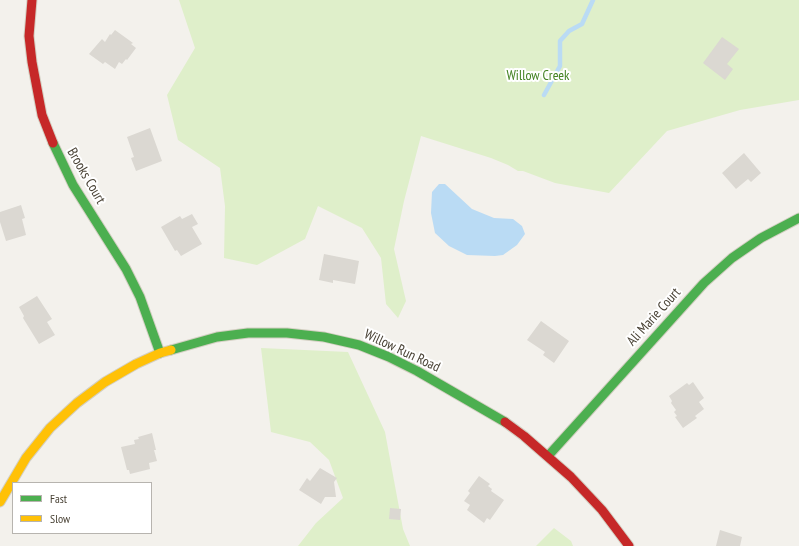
<!DOCTYPE html>
<html>
<head>
<meta charset="utf-8">
<style>
	body { margin:0 }
	#map { position:relative; width:799px; height:546px; overflow:hidden; background:#f3f1ec; font-family:"PT Sans Narrow",sans-serif }
	canvas { display:block }
	.legend { position:absolute; left:12px; top:482px; width:140px; height:52px; box-sizing:border-box; background:#fff; border:1px solid #b7b4af; margin:0; padding:5px 7px; list-style:none; font-size:12px; color:#4a4336 }
	.legend li { display:flex; align-items:center; gap:8px; height:20px }
	.legend b { width:20px; border:1px solid #b7b4af }
</style>
</head>
<body>
<div id="map">
<canvas width="799" height="546"></canvas>
<ul class="legend">
<li><b style="height:5px;background:#4caf50"></b>Fast</li>
<li><b style="height:5px;background:#ffc107"></b>Slow</li>
</ul>
</div>
<script>
const ctx = document.querySelector('canvas').getContext('2d');
ctx.lineJoin = 'round';
function paint(path, color) { ctx.fillStyle = color; ctx.fill(path, 'evenodd'); }
const toPath = rows => new Path2D(rows.map(r => 'M' + r).join(''));
function trace(path, color, width, dash) { ctx.strokeStyle = color; ctx.lineWidth = width; ctx.lineCap = dash ? 'butt' : 'round'; ctx.setLineDash(dash || []); ctx.stroke(path); }
function drawText(font, color, halo, rows, align = 'center') {
  ctx.font = font + ' "PT Sans Narrow",sans-serif'; ctx.lineWidth = 4; ctx.setLineDash([]); ctx.textBaseline = 'middle'; ctx.strokeStyle = halo; ctx.fillStyle = color; for (const [text, x, y, turn = 0] of rows) {
    ctx.save(); ctx.translate(x, y); ctx.rotate((+turn || 0) * Math.PI / 180); ctx.textAlign = isNaN(turn) ? turn : align; if (halo) ctx.strokeText(text, 0, 0); ctx.fillText(text, 0, 0); ctx.restore();
  }
}
paint(toPath([
	[179,0,799,0,799,100,740,110,667,131,609,193,555,183,523,171,518,171,508,165,491,158,421,136,404,201,394,249,406,301,398,318,386,304,381,258,362,228,318,206,305,239,257,265,224,258,225,206,220,168,178,140,167,95,195,48],
	[261,348,348,352,385,432,403,529,410,546,298,546,316,523,343,498,329,460,310,442,271,432],
	[554,528,571,541,573,546,536,546]
]), '#dfefca');
paint(toPath([
	[439,184,445,184,472,209,494,218,513,219,522,226,525,234,517,245,503,255,495,256,467,255,449,246,435,233,431,213,432,192]
]), '#badbf4');
trace(toPath([
	[544,95,560,66,560,41,569,31,582,24,593,0]
]), '#badbf4', 4.5);
paint(toPath([
	[115,30,133,43,131,44,136,48,127,60,126,59,122,64,119,62,115,69,105,62,103,64,89,54,102,39,105,42,110,34,111,35],
	[722,37,739,49,727,64,733,69,725,80,703,63],
	[150,128,162,161,136,171,131,158,134,157,127,137],
	[744,153,761,173,751,182,748,179,736,189,722,173],
	[21,205,25,218,22,219,26,235,6,241,0,222,0,212],
	[192,214,198,224,192,227,202,244,181,256,177,250,175,251,161,227,180,216,182,219],
	[324,254,359,261,355,284,333,280,333,283,319,280],
	[37,296,52,319,47,322,55,335,39,344,23,318,24,316,19,307],
	[541,321,569,341,554,363,543,355,545,352,527,340],
	[693,382,704,398,699,402,704,409,695,416,697,418,683,428,675,417,677,416,674,412,676,410,671,403,672,401,669,396,687,383,689,385],
	[152,433,156,450,154,450,157,461,149,463,150,469,130,474,129,470,127,470,121,447,135,444,134,440,139,439,138,437],
	[320,468,337,478,334,482,336,497,325,497,321,504,299,490,307,478,310,481],
	[479,476,490,484,488,486,492,489,491,491,504,500,490,520,487,518,484,523,467,510,470,505,464,501,470,493,468,491],
	[390,508,401,509,400,520,389,519],
	[720,530,742,537,740,546,716,546]
]), '#dbd8d2');
const fast = toPath([
	[53,143,73,185,126,269,140,297,160,353],
	[171,350,217,337,248,333,287,333,324,337,359,345,389,357,417,371,505,422],
	[548,456,704,283,732,258,761,238,799,218]
]);
const slow = toPath([
	[0,502,26,458,50,428,77,403,105,382,136,364,160,353,171,350]
]);
const jam = toPath([
	[32,0,29,36,32,62,42,115,53,143],
	[505,422,524,436,571,477,602,510,629,546]
]);
trace(fast, '#d3cfc2', 11);
trace(slow, '#d3cfc2', 11);
trace(jam, '#d3cfc2', 11);
trace(fast, '#4caf50', 9);
trace(slow, '#ffc107', 9);
trace(jam, '#c62828', 9);
drawText('14px', '#448323', '#fff', [
	["Willow Creek",538,76]
]);
drawText('14px', '#4a4336', '#fff', [
	["Brooks Court",86,176,60],
	["Ali Marie Court",654,317,-48],
	["Willow Run Road",402,351,25]
]);
</script>
</body>
</html>
